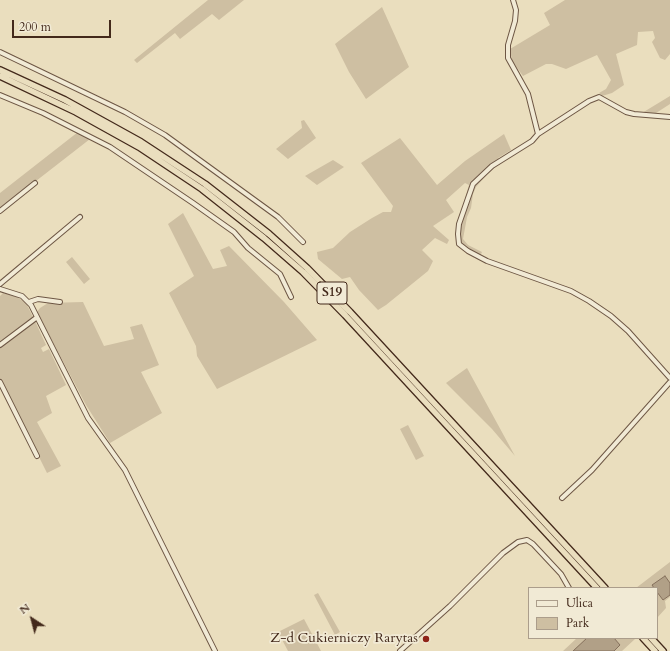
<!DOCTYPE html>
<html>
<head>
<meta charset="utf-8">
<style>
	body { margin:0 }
	#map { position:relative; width:670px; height:651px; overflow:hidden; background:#eadebe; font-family:Cardo,serif }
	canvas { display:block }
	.legend { position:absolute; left:528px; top:587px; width:130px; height:52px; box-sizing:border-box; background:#f1ead5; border:1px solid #ab9d8b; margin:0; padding:5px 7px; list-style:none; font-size:12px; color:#43291b }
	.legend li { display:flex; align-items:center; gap:8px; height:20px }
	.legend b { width:20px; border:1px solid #ab9d8b }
	.north { position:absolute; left:12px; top:599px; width:40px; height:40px; -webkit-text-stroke:3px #f1ead5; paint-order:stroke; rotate:324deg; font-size:11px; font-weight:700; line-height:16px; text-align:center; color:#43291b }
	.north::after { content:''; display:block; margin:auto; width:14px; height:18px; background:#43291b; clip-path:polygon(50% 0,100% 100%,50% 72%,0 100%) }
	.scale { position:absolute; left:12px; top:20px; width:99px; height:18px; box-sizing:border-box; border:2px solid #43291b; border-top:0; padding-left:5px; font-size:12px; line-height:14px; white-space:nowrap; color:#43291b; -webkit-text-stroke:3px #f1ead5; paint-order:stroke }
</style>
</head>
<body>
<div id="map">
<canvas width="670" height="651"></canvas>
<ul class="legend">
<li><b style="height:5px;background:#f1ead5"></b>Ulica</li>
<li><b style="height:11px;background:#cebfa2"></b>Park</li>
</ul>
<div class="north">N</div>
<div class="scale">200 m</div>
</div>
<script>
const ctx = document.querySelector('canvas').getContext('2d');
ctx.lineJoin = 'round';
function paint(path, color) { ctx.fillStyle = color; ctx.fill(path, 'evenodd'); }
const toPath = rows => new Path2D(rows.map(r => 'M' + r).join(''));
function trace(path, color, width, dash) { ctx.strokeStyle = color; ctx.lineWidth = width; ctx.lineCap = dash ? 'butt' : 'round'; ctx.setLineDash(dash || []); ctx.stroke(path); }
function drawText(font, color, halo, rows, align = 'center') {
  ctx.font = font + ' Cardo,serif'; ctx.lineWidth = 3.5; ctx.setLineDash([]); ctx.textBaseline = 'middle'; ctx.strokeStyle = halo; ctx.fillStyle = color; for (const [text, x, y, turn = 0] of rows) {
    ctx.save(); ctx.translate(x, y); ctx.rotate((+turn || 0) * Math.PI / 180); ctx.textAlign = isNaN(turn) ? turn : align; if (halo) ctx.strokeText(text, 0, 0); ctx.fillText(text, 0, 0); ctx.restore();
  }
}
paint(toPath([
	[208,0,244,0,219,20,212,14,180,39,175,33,137,63,134,60],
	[565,0,670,0,670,54,665,60,660,58,652,42,655,38,653,31,638,32,637,45,616,54,624,85,612,93,602,96,599,93,606,89,611,80,597,55,566,69,552,64,546,64,523,76,512,61,510,49,550,25,544,13],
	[382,7,409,67,366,99,349,72,335,44],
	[670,96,670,104,653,115,642,113],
	[304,120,316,138,288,159,276,149,302,128,301,121],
	[78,132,90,139,0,209,0,193],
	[504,134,511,150,498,158,506,160,491,170,476,187,473,194,471,208,467,217,463,239,468,245,482,252,480,256,468,249,460,242,459,219,469,185,465,183,446,200,454,212,433,226,449,240,447,244,435,238,422,250,433,261,428,271,386,305,378,310,359,290,350,277,342,279,318,259,317,252,333,248,350,232,372,218,383,212,391,212,393,206,361,163,400,138,437,185,465,161],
	[333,160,344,167,317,185,305,176],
	[183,213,213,269,227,266,220,250,229,246,284,302,317,340,217,389,197,356,196,346,169,293,194,276,168,224],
	[72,257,90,279,84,284,66,262],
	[3,293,17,297,26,303,33,317,0,342,0,296],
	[83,302,104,346,134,339,130,327,142,324,159,365,141,372,162,413,110,443,86,405,37,312,40,308,48,303],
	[35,321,46,345,41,348,43,352,49,349,66,385,46,396,52,413,37,422,61,466,47,473,0,379,0,348],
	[467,368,515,456,492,429,446,383],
	[408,425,424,456,416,460,400,429],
	[670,562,670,597,665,601,666,608,657,618,657,588,636,588],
	[318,593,340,632,335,635,314,595],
	[304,619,321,651,288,651,278,632],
	[577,638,634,638,635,639,622,651,563,651]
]), '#cebfa2');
const water = toPath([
	[665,576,670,583,670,595,663,600,657,592,657,588,654,588,652,585,665,576],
	[587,638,614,638,620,645,614,651,573,651,587,638]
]);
paint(water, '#b1a087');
trace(water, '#85705c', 1);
const minor = toPath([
	[513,0,516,10,515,21,508,45,508,58,528,94,538,134,532,141,492,166,473,184,459,224,458,234,459,244,468,251,487,261,571,291,589,301,611,316,628,331,670,378],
	[0,52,125,112,165,135,278,217,303,242],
	[0,95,43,113,110,147,193,203,234,232,248,248,280,274,291,297],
	[538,134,589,101,599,97,626,112,634,114,670,117],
	[0,211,35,183],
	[0,284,80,217],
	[0,289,22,296,31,305,88,418,125,470,215,651],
	[29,302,38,299,60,302],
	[0,345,36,318],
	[0,382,37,456],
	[562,498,592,470,670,382],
	[400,651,450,606,503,553,518,542,527,540,533,544,561,574,569,588]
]);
const highway = toPath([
	[0,70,65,100,141,142,205,184,269,234,307,268,350,312,605,588],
	[0,76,76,112,139,147,202,189,264,238,303,272,345,315,597,588],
	[643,638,655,651],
	[651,638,663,651]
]);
trace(minor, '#6d5644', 6);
trace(highway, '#43291b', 8);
trace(minor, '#f1ead5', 4);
trace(highway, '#eadebe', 5.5);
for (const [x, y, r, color] of [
	[426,639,4,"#8f2418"]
]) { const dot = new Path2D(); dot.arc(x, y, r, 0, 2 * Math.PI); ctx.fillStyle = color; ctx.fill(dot); trace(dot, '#f1ead5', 1.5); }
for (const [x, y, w] of [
	[332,293,30]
]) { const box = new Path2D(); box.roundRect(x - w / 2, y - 11, w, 22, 3); ctx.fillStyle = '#f1ead5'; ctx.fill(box); trace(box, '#43291b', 1); }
drawText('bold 13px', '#43291b', null, [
	["S19",332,293]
]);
drawText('14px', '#43291b', '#f1ead5', [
	["Z-d Cukierniczy Rarytas",418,639]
], 'right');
</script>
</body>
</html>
